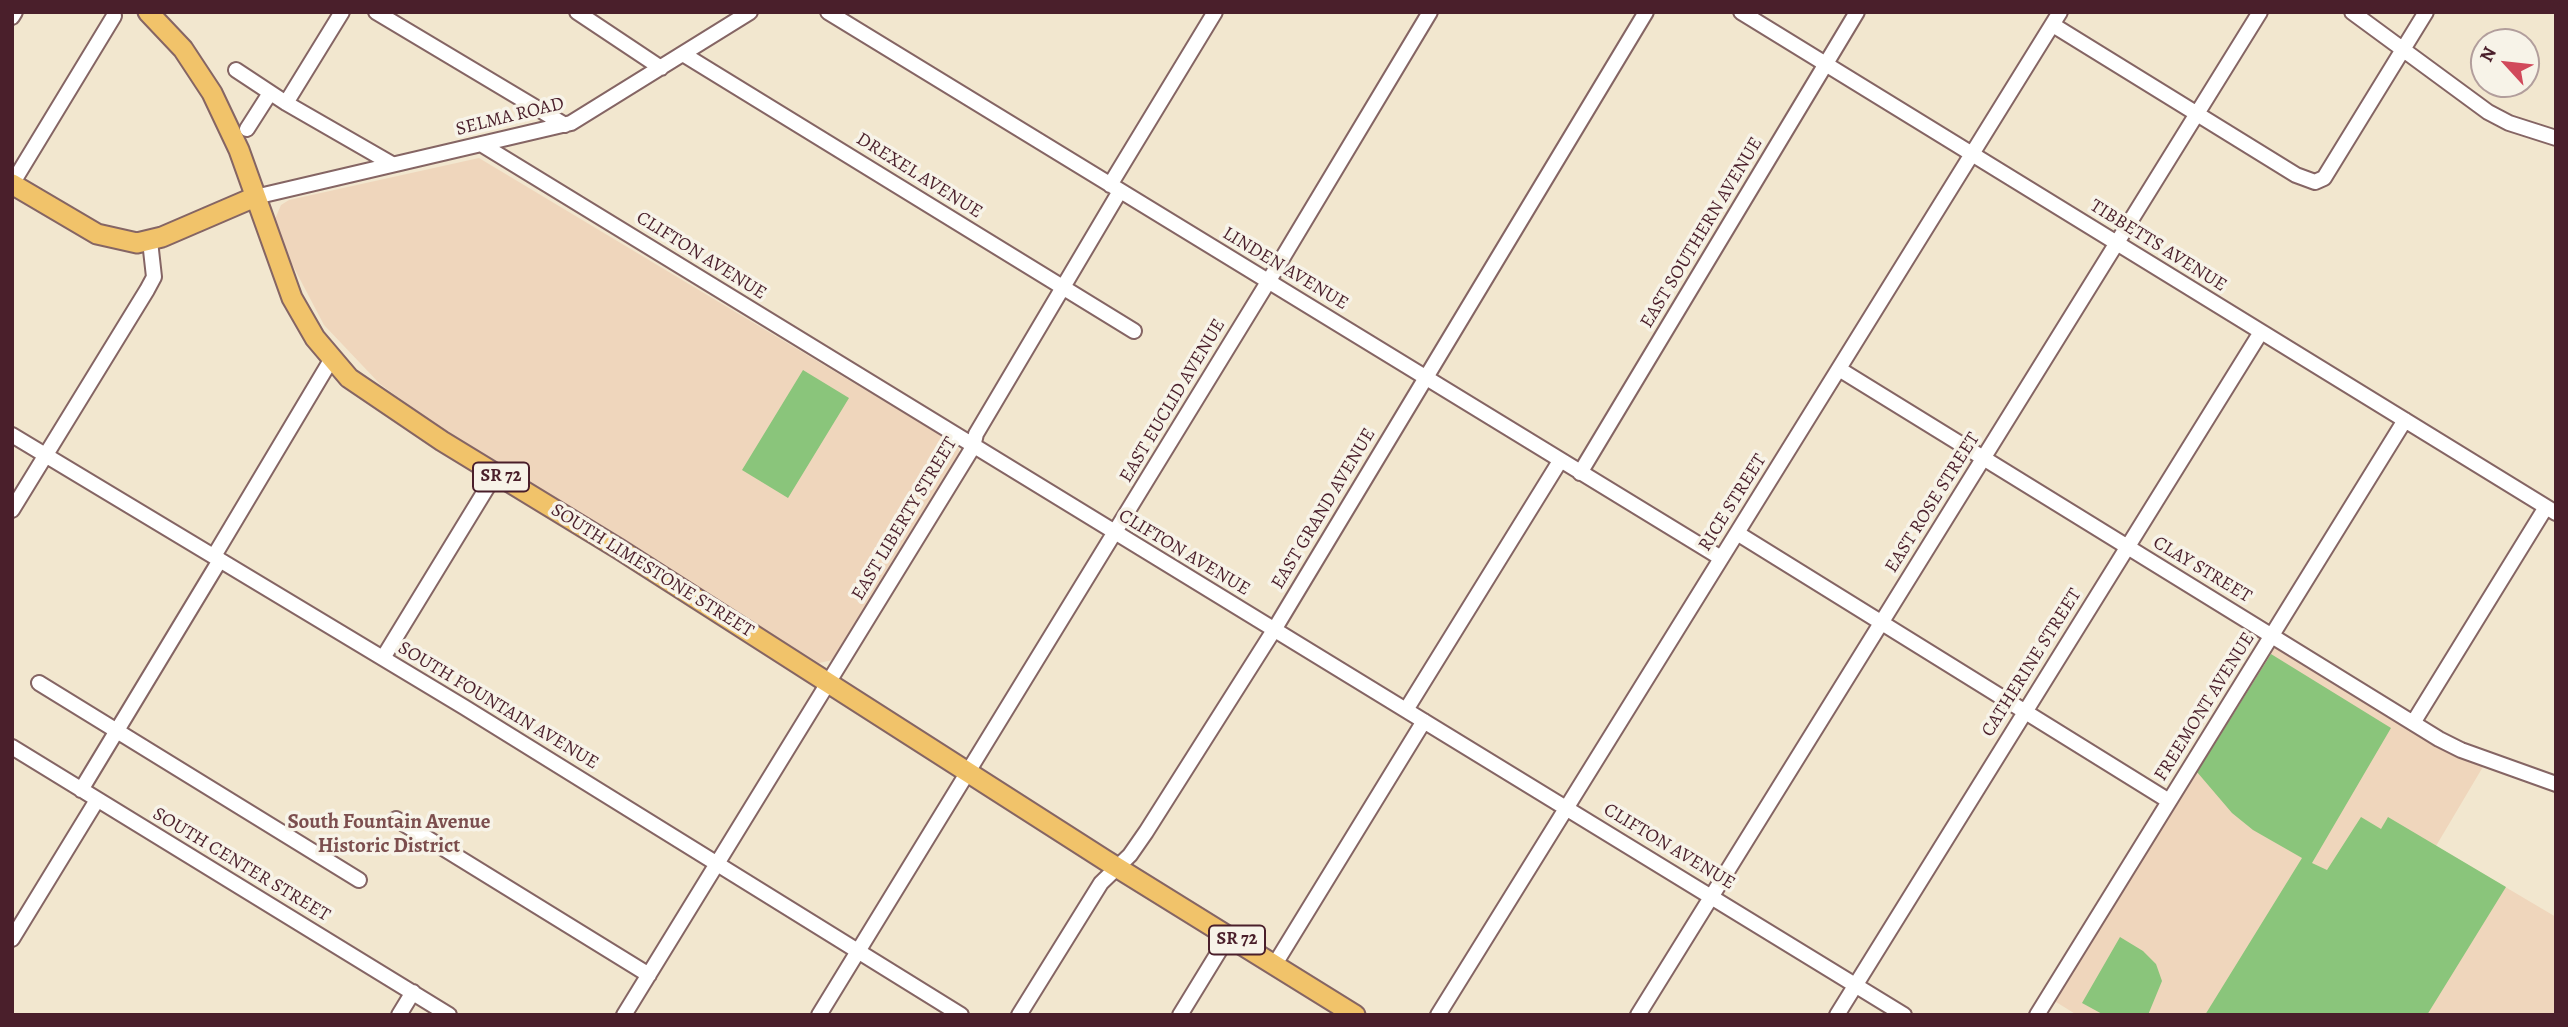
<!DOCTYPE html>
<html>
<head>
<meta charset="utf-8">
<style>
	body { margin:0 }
	#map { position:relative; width:2568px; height:1027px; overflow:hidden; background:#f2e7cf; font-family:Alegreya,serif }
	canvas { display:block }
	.frame { position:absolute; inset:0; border:14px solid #4a1f2b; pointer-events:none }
	.north { position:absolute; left:2470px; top:28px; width:70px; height:70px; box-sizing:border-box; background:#f7f3e8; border:2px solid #b29e9c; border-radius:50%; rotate:297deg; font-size:19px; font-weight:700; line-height:28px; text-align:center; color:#4a1f2b }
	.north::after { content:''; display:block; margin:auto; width:24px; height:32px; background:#d1495b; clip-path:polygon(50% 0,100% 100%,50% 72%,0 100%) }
</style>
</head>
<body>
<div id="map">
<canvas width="2568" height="1027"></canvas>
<div class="frame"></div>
<div class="north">N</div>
</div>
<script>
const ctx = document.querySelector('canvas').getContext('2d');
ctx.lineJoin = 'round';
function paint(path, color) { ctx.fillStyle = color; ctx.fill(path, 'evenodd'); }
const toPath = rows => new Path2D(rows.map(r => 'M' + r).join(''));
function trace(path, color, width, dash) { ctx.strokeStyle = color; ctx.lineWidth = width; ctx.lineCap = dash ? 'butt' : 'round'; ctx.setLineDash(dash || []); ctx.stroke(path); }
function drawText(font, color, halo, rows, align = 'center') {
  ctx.font = font + ' Alegreya,serif'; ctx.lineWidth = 7; ctx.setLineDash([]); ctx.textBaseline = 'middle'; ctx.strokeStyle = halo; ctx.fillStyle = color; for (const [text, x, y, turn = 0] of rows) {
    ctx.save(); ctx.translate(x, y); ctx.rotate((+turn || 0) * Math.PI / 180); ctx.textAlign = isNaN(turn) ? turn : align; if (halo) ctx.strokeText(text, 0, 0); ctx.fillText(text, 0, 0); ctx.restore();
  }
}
paint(toPath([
	[479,158,957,445,960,453,833,660,819,663,448,434,380,384,324,325,282,245,275,219,281,205,289,200],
	[2272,635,2487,760,2436,846,2556,917,2556,1015,2077,1015,2048,997]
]), '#efd6bc');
paint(toPath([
	[803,370,849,398,788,498,742,470],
	[2271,654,2391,728,2312,863,2327,870,2361,817,2381,829,2388,817,2506,887,2427,1015,2205,1015,2302,858,2253,830,2232,813,2197,772],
	[2120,937,2143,951,2156,964,2162,981,2148,1015,2104,1015,2082,1003]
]), '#8ac57b');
const minor = toPath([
	[376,12,565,125],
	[577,12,661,68],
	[828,12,1721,558],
	[1741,12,2556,513],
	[2352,12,2488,112,2509,123,2556,138],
	[12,17,15,12],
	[2053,25,2296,175,2315,182,2324,178,2426,12],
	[683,54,1134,331],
	[236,70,286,103,392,164],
	[286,103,342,12],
	[247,129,270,93],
	[481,144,1904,1015],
	[12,184,114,16],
	[1110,185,1215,12],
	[255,197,571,123,750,12],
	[1839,369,2439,739,2461,750,2556,784],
	[12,435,464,707,961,1015],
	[1580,473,1857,12],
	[12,510,147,290,154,277,150,241],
	[1737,533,2169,801],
	[214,556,331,360],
	[383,658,496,473],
	[39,683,359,880],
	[1406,710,1560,461],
	[2413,723,2546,507],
	[12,747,449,1015],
	[81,790,220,560],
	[396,819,649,975],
	[12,939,97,800],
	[1275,964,1424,721],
	[399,1015,413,992],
	[624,1015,973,447,976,434,1120,191],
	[819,1015,1268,282,1430,12],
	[1019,1015,1101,883,1130,855,1146,832,1274,630,1646,12],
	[1180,1015,1229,935],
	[1438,1015,2060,12],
	[1638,1015,2260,12],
	[1837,1015,2261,332],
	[2037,1015,2405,420]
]);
const major = toPath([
	[148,12,183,49,212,93,239,150,292,298,315,338,349,378,442,441,619,549,1105,860,1355,1015],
	[12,184,97,234,137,243,162,237,255,197]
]);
trace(minor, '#856564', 18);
trace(major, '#856564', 23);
trace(minor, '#fff', 14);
trace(major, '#f1c36a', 19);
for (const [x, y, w] of [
	[501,477,56],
	[1237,940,56]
]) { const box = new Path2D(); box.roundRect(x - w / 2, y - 14.5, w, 29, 5); ctx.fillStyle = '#f7f3e8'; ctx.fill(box); trace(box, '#4a1f2b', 2); }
drawText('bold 18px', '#4a1f2b', null, [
	["SR 72",501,477],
	["SR 72",1237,940]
]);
drawText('19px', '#4a1f2b', '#f7f3e8', [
	["SELMA ROAD",510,117,-14],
	["DREXEL AVENUE",919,176,32],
	["EAST SOUTHERN AVENUE",1702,233,-59],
	["TIBBETTS AVENUE",2158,246,32],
	["CLIFTON AVENUE",701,256,32],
	["LINDEN AVENUE",1285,269,31],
	["EAST EUCLID AVENUE",1173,401,-59],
	["RICE STREET",1733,503,-58],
	["EAST ROSE STREET",1933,503,-58],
	["EAST GRAND AVENUE",1324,509,-59],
	["EAST LIBERTY STREET",905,519,-59],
	["CLIFTON AVENUE",1184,553,31],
	["CLAY STREET",2202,570,31],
	["SOUTH LIMESTONE STREET",652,571,32],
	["CATHERINE STREET",2032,663,-58],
	["SOUTH FOUNTAIN AVENUE",498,706,31],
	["FREEMONT AVENUE",2205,707,-58],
	["CLIFTON AVENUE",1669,847,31],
	["SOUTH CENTER STREET",241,865,31]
]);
drawText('bold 21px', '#7c4e4e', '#f7f3e8', [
	["South Fountain Avenue",389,823],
	["Historic District",389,847]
]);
</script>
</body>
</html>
